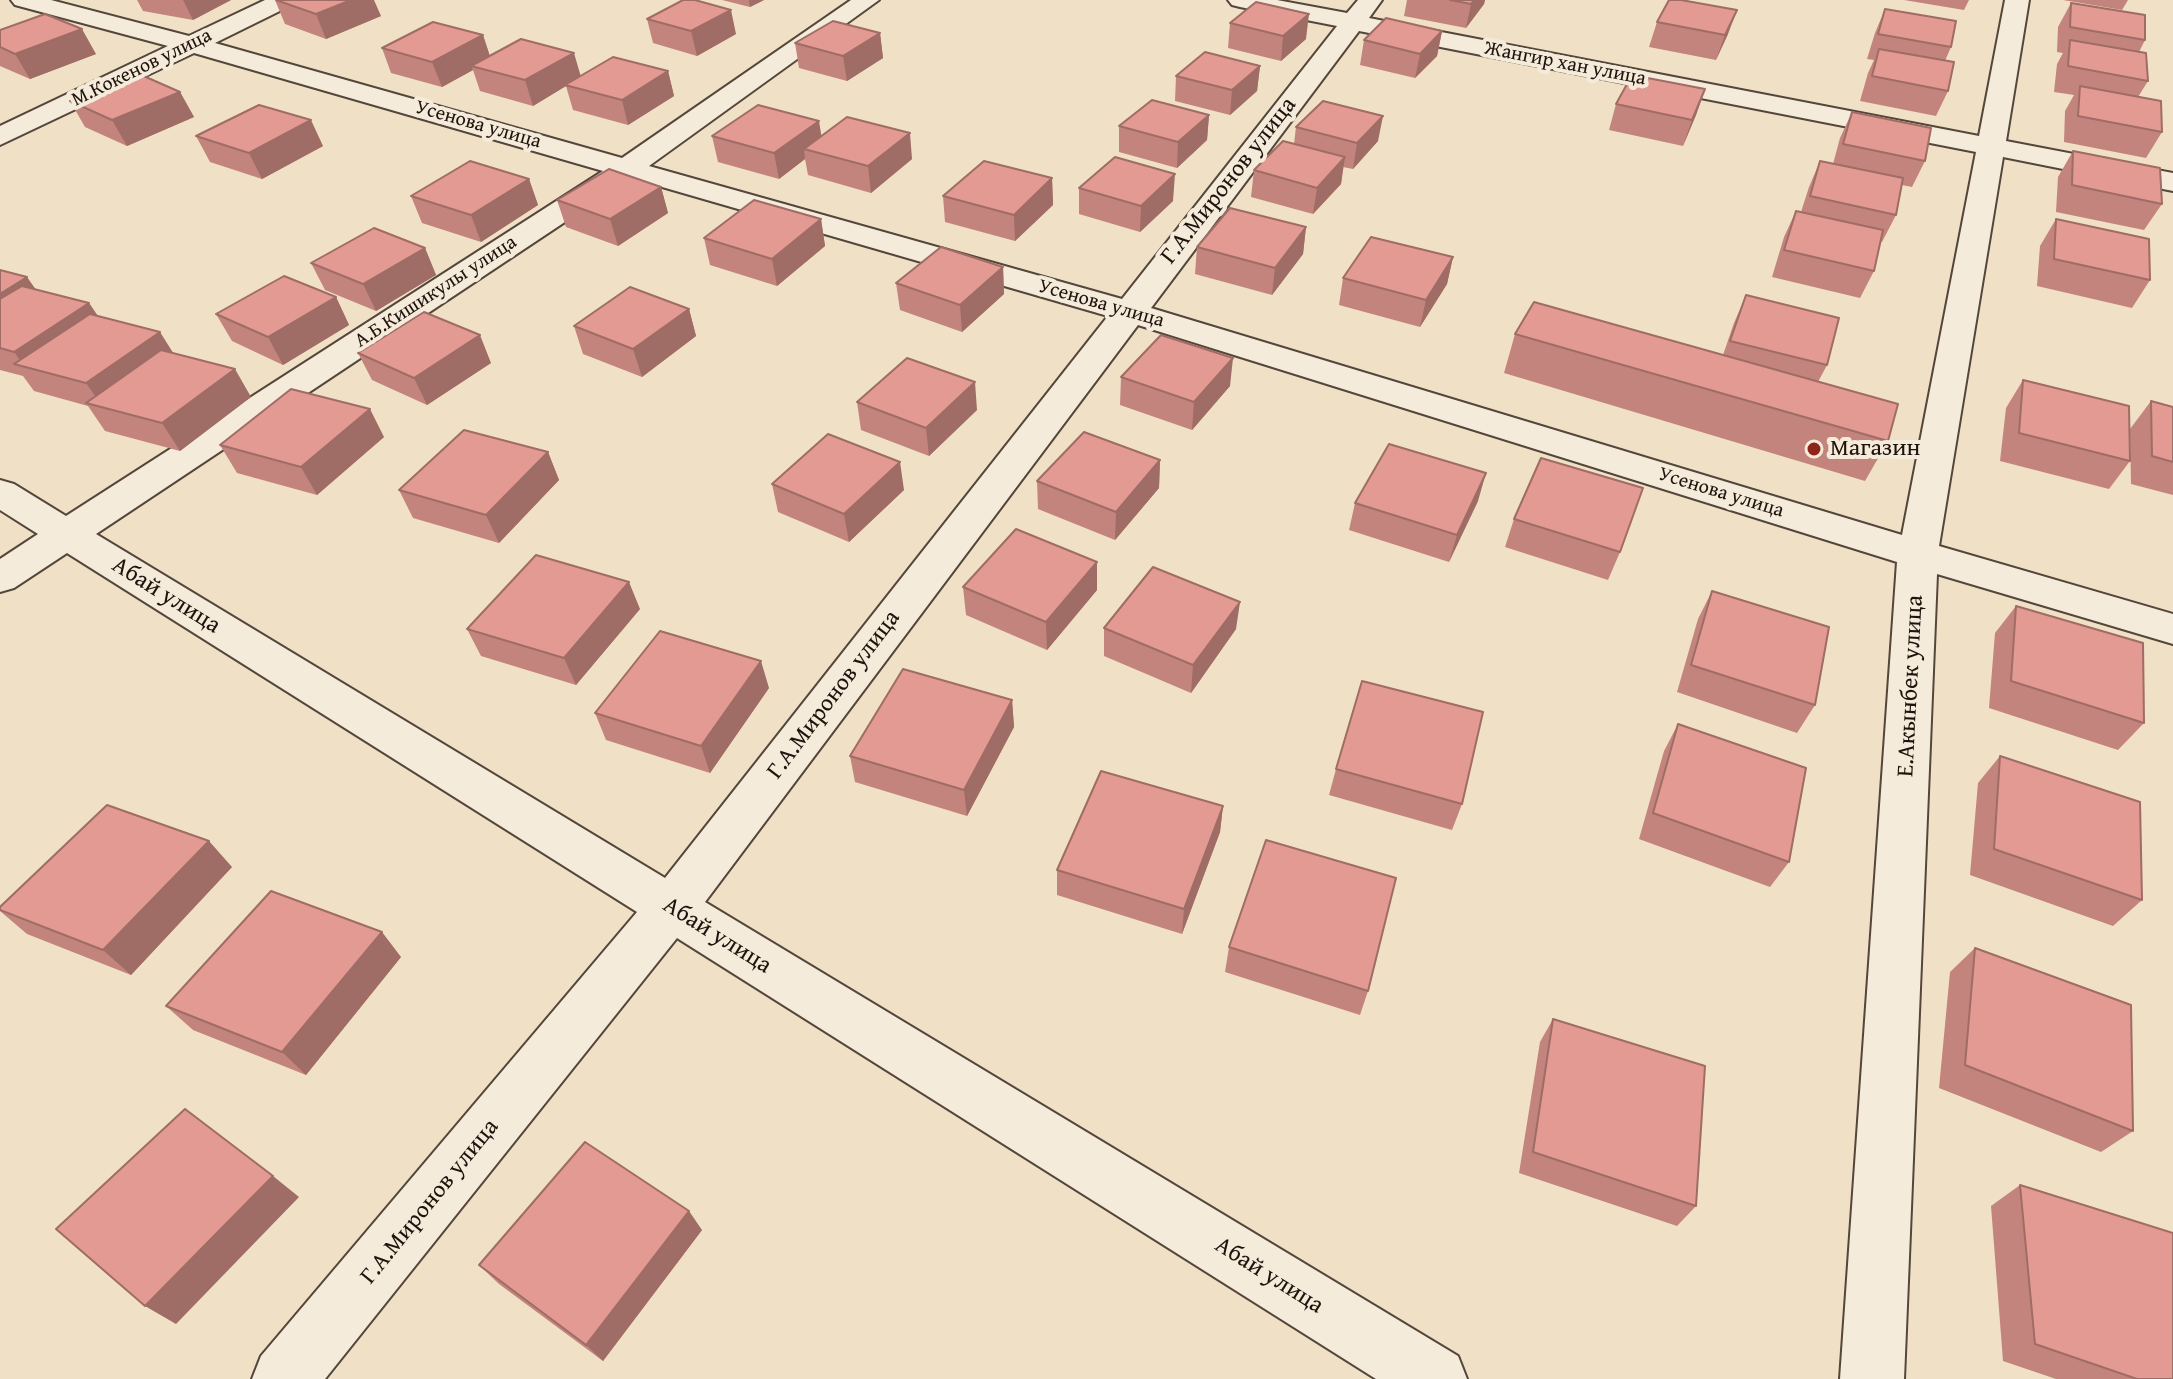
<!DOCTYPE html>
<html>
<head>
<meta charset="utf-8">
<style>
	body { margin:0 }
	canvas { display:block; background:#f0e0c6 }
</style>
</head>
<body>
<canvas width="2173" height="1379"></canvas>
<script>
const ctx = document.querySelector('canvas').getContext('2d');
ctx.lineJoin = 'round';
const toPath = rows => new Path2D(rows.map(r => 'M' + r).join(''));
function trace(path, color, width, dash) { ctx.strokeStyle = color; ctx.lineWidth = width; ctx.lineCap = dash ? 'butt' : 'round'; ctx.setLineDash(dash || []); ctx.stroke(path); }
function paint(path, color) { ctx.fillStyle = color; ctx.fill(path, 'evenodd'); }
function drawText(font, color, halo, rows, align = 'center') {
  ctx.font = font + ' "Gentium Book Plus",serif'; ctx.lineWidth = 8; ctx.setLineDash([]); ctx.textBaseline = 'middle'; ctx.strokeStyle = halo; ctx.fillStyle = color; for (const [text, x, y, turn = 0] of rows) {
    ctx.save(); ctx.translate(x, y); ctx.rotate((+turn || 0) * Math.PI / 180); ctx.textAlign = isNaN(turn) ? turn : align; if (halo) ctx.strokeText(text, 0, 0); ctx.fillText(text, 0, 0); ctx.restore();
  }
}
const street = toPath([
	[11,0,51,0,189,36,265,0,296,0,292,5,215,43,622,158,851,0,879,0,649,166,1122,299,1337,26,1240,7,1232,5,1228,0,1277,0,1347,13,1358,0,1382,0,1369,18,1979,136,2005,0,2029,0,2006,141,2173,173,2173,191,2003,157,1939,546,2173,614,2173,644,1937,574,1904,1379,1840,1379,1897,562,1138,325,705,902,1458,1356,1467,1379,1376,1379,677,938,325,1379,252,1379,261,1356,637,912,67,553,14,588,0,592,0,559,38,534,0,510,0,480,14,484,66,516,603,171,194,53,0,145,0,126,168,46,15,5,11,0],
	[1359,31,1976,152,1902,535,1151,308,1359,31],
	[631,178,1108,316,665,878,96,534,631,178]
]);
trace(street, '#54463b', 4);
paint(street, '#f5ebda');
paint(toPath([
	[137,0,231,0,193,20,143,11],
	[275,0,381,16,326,39,285,24],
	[722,0,764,0,750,7],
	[1407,0,1485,0,1484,4,1466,28,1404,16],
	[1904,0,1969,0,1964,10],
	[2063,0,2128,0,2122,10],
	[2071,3,2145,40,2139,52,2148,81,2138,97,2162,132,2146,158,2064,142,2065,111,2074,95,2054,92,2057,64,2063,53,2057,52,2058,27],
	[1885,9,1951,47,1945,61,1948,91,1936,116,1860,101,1868,73,1874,60,1867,59,1875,33],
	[647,19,736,34,697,56,653,43],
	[1657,22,1728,34,1716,60,1649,47],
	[1230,23,1306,39,1281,61,1228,48],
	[0,30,96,54,30,79,0,66],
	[1442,31,1437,56,1415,78,1360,65,1364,40],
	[880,33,883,58,847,81,799,68,795,43],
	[483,35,490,56,580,76,668,71,674,96,628,125,573,110,566,86,533,106,480,91,473,70,442,87,391,73,382,48],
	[1260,66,1257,91,1230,115,1175,101,1176,76],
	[1705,89,1696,115,1683,146,1609,130,1616,104],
	[180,92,194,117,127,146,85,127,70,101],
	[1852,112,1925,161,1912,187,1902,185,1896,215,1882,242,1880,241,1874,271,1860,298,1772,277,1784,237,1796,211,1801,212,1809,187,1820,161,1833,164,1840,138],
	[1209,115,1207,140,1177,168,1119,152,1119,126],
	[1296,127,1378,141,1353,169,1343,167,1341,184,1313,214,1251,197,1254,170,1294,144],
	[196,136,323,146,262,179,210,162],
	[712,136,821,136,912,159,871,193,808,175,805,159,779,179,718,162],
	[2073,151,2162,204,2144,230,2056,212,2058,177],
	[1052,178,1053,205,1015,241,945,222,943,196],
	[529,179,538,205,481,242,422,223,411,196],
	[661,187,668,213,618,246,566,227,557,200],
	[1079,188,1173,201,1140,232,1079,214],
	[821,219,825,246,777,286,710,265,704,238],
	[2056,219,2150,280,2132,308,2037,286,2040,246],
	[1306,227,1303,254,1272,295,1195,274,1197,247],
	[425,248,436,275,376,311,325,290,311,263],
	[1453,257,1447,284,1420,327,1339,305,1343,278],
	[1003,267,1004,294,962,332,900,310,896,283],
	[0,270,36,290,89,303,98,316,173,353,251,397,180,451,105,431,88,406,34,391,23,376,0,370],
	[1746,295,1827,365,1818,382,1888,441,1865,481,1504,373,1515,334,1723,355,1734,323],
	[336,297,349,325,283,365,232,341,216,314],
	[689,309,696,336,642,377,583,354,574,326],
	[358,353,491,363,427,405,372,380],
	[1121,377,1230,386,1192,430,1120,405],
	[2023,380,2130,461,2109,489,2000,461,2006,408],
	[2151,401,2173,407,2173,495,2131,484,2130,429],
	[857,402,977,410,929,456,861,430],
	[384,437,317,495,237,473,220,445],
	[548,452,559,480,499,543,413,518,399,490],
	[1160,460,1159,488,1115,540,1038,509,1037,481],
	[772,484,904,490,849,542,778,512],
	[1478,501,1449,562,1349,530,1355,503],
	[1514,519,1620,552,1608,580,1505,547],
	[963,587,1097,590,1047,650,966,615],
	[1712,591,1815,705,1797,733,1677,692,1698,619],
	[2016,606,2144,723,2118,750,1989,708,1995,633],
	[640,609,576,685,481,656,467,629],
	[1104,628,1236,629,1191,693,1104,656],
	[769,688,710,773,606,740,595,713],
	[1012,700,1014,727,967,816,855,782,850,756],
	[1678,724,1789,862,1770,887,1639,839,1664,751],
	[2000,756,2142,900,2113,926,1970,875,1978,783],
	[1336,769,1462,804,1452,830,1329,795],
	[1223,806,1220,832,1182,934,1057,895,1057,870],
	[232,867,131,975,27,934,0,911,0,907],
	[1229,947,1368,991,1360,1015,1225,972],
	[1975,948,2133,1131,2101,1152,1939,1088,1950,972],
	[401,957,306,1075,193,1030,166,1006],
	[1553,1019,1696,1206,1677,1226,1519,1173,1540,1042],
	[2020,1185,2173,1379,2056,1379,2003,1361,1991,1206],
	[702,1230,603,1361,499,1284,479,1265]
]), '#c3847e');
paint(toPath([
	[183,0,231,0,193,20],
	[351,0,374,0,381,16,326,39,316,14],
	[749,0,764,0,750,7],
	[1474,0,1485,0,1484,4,1466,28,1471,4],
	[731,10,736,34,697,56,691,31],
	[1737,10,1728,34,1716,60,1725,35],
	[1309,14,1306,39,1281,61,1283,36],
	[82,29,96,54,30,79,15,54],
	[1442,31,1437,56,1415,78,1420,54],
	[880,33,883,58,847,81,843,56],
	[483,35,491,60,471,66,473,70,442,87,432,62],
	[574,53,581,77,565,85,566,86,533,106,525,80],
	[1260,66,1257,91,1230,115,1232,90],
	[668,71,674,96,628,125,622,100],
	[1705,89,1696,115,1683,146,1692,120],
	[180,92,194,117,127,146,112,120],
	[1209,115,1207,140,1177,168,1178,142],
	[1383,116,1378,141,1353,169,1357,143],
	[311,120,323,146,262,179,249,153],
	[819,121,823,146,804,149,805,159,779,179,774,153],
	[910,133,912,159,871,193,868,166],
	[1345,157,1341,184,1313,214,1317,188],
	[1175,174,1173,201,1140,232,1141,206],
	[1052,178,1053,205,1015,241,1014,215],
	[529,179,538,205,481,242,471,215],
	[661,187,668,213,618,246,610,219],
	[821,219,825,246,777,286,772,259],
	[1306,227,1303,254,1272,295,1275,268],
	[425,248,436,275,376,311,363,284],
	[1453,257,1447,284,1420,327,1426,300],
	[1003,267,1004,294,962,332,960,305],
	[27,277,46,304,0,333,0,294],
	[336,297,349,325,283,365,268,337],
	[89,303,107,330,25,367,14,352],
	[689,309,696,336,642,377,633,349],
	[160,332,177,359,103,407,86,383],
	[480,335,491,363,427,405,414,378],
	[1233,358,1230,386,1192,430,1194,402],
	[235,369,251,397,180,451,162,423],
	[975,382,977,410,929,456,926,428],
	[370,409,384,437,317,495,301,467],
	[548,452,559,480,499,543,486,515],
	[1160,460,1159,488,1115,540,1116,512],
	[900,462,904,490,849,542,844,514],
	[1486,473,1478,501,1449,562,1457,535],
	[1097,562,1097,590,1047,650,1046,622],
	[629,582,640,609,576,685,564,658],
	[1240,602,1236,629,1191,693,1193,665],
	[761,661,769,688,710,773,701,746],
	[1012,700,1014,727,967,816,964,790],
	[1223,806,1220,832,1182,934,1184,909],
	[209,841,232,867,131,975,103,950],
	[382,932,401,957,306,1075,282,1052],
	[273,1176,299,1197,176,1324,145,1306],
	[689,1211,702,1230,603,1361,586,1345]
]), '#9f6c66');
const building = toPath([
	[276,0,351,0,316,14,276,0],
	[683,0,695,0,731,10,691,31,647,19,683,0],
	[1450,0,1474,0,1471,4,1450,0],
	[1669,0,1681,0,1737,10,1725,35,1657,22,1669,0],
	[1256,2,1309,14,1283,36,1230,23,1256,2],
	[2071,3,2145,15,2145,40,2070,27,2071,3],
	[1885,9,1956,21,1951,47,1878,34,1885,9],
	[45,14,82,29,15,54,0,47,0,30,45,14],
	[1386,18,1442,31,1420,54,1364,40,1386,18],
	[833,21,880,33,843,56,795,43,833,21],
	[433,22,483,35,432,62,382,48,433,22],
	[521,39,574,53,525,80,471,66,521,39],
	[2070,40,2146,53,2148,81,2068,66,2070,40],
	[1879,49,1954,62,1948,91,1872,76,1879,49],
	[1205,52,1260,66,1232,90,1176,76,1205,52],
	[613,57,668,71,622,100,565,85,613,57],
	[139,74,180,92,112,120,70,101,139,74],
	[1632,75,1705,89,1692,120,1616,104,1632,75],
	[2080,86,2161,101,2162,132,2078,116,2080,86],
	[1152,100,1209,115,1178,142,1119,126,1152,100],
	[1323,101,1383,116,1357,143,1296,127,1323,101],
	[259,105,311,120,249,153,196,136,259,105],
	[758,105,819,121,774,153,712,136,758,105],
	[1852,112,1931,128,1925,161,1843,144,1852,112],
	[847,117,910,133,868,166,804,149,847,117],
	[1283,141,1345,157,1317,188,1254,170,1283,141],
	[2073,151,2160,168,2162,204,2072,185,2073,151],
	[1115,157,1175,174,1141,206,1079,188,1115,157],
	[470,161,529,179,471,215,411,196,470,161],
	[984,161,1052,178,1014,215,943,196,984,161],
	[1820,161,1903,178,1896,215,1810,196,1820,161],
	[609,169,661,187,610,219,557,200,609,169],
	[754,200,821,219,772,259,704,238,754,200],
	[1230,208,1306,227,1275,268,1197,247,1230,208],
	[1796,211,1883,230,1874,271,1784,250,1796,211],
	[2056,219,2149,239,2150,280,2054,259,2056,219],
	[374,228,425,248,363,284,311,263,374,228],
	[1371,237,1453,257,1426,300,1343,278,1371,237],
	[941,247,1003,267,960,305,896,283,941,247],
	[0,270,27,277,0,294,0,270],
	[284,276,336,297,268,337,216,314,284,276],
	[22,286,89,303,14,352,0,348,0,299,22,286],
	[630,287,689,309,633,349,574,326,630,287],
	[1746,295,1839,318,1827,365,1730,341,1746,295],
	[1534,302,1898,404,1888,441,1515,334,1534,302],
	[424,312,480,335,414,378,358,353,424,312],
	[90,314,160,332,86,383,14,364,90,314],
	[1161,335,1233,358,1194,402,1121,377,1161,335],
	[161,350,235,369,162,423,86,403,161,350],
	[907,358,975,382,926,428,857,402,907,358],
	[2023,380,2129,406,2130,461,2019,433,2023,380],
	[291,389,370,409,301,467,220,445,291,389],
	[2151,401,2173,407,2173,462,2152,456,2151,401],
	[464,430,548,452,486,515,399,490,464,430],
	[1084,432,1160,460,1116,512,1037,481,1084,432],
	[828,434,900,462,844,514,772,484,828,434],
	[1389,444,1486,473,1457,535,1355,503,1389,444],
	[1541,458,1643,488,1620,552,1514,519,1541,458],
	[1016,529,1097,562,1046,622,963,587,1016,529],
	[536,555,629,582,564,658,467,629,536,555],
	[1153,567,1240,602,1193,665,1104,628,1153,567],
	[1712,591,1829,627,1815,705,1691,665,1712,591],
	[2016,606,2143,643,2144,723,2011,681,2016,606],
	[660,631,761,661,701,746,595,713,660,631],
	[903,669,1012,700,964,790,850,756,903,669],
	[1362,681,1483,712,1462,804,1336,769,1362,681],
	[1678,724,1806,768,1789,862,1653,813,1678,724],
	[2000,756,2140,802,2142,900,1994,849,2000,756],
	[1101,771,1223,806,1184,909,1057,870,1101,771],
	[107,805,209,841,103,950,0,910,0,907,107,805],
	[1266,840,1396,878,1368,991,1229,947,1266,840],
	[271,891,382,932,282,1052,166,1006,271,891],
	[1975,948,2131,1005,2133,1131,1965,1065,1975,948],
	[1553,1019,1705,1066,1696,1206,1533,1152,1553,1019],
	[185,1109,273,1176,145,1306,56,1229,185,1109],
	[585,1142,689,1211,586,1345,479,1265,585,1142],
	[2020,1185,2173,1233,2173,1379,2137,1379,2035,1344,2020,1185]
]);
paint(building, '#e39a92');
trace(building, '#9f6c66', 2);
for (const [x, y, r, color] of [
	[1814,449,8,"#8f2418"]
]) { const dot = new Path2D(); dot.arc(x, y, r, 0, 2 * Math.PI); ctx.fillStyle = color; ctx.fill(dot); trace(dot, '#f5ebda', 3); }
drawText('20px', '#20130d', '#f5ebda', [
	["Жангир хан улица",1565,64,11],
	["М.Кокенов улица",142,68,-26],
	["Усенова улица",478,125,16],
	["А.Б.Кишикулы улица",436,292,-33],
	["Усенова улица",1101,304,16],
	["Усенова улица",1721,493,17]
]);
drawText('24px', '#20130d', '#f5ebda', [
	["Г.А.Миронов улица",1229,181,-52],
	["Абай улица",166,596,32],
	["Е.Акынбек улица",1911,686,-87],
	["Г.А.Миронов улица",834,695,-53],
	["Абай улица",717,936,32],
	["Г.А.Миронов улица",430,1202,-51],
	["Абай улица",1269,1276,32]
]);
drawText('24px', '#20130d', '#f5ebda', [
	["Магазин",1830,449]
], 'left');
</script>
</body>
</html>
